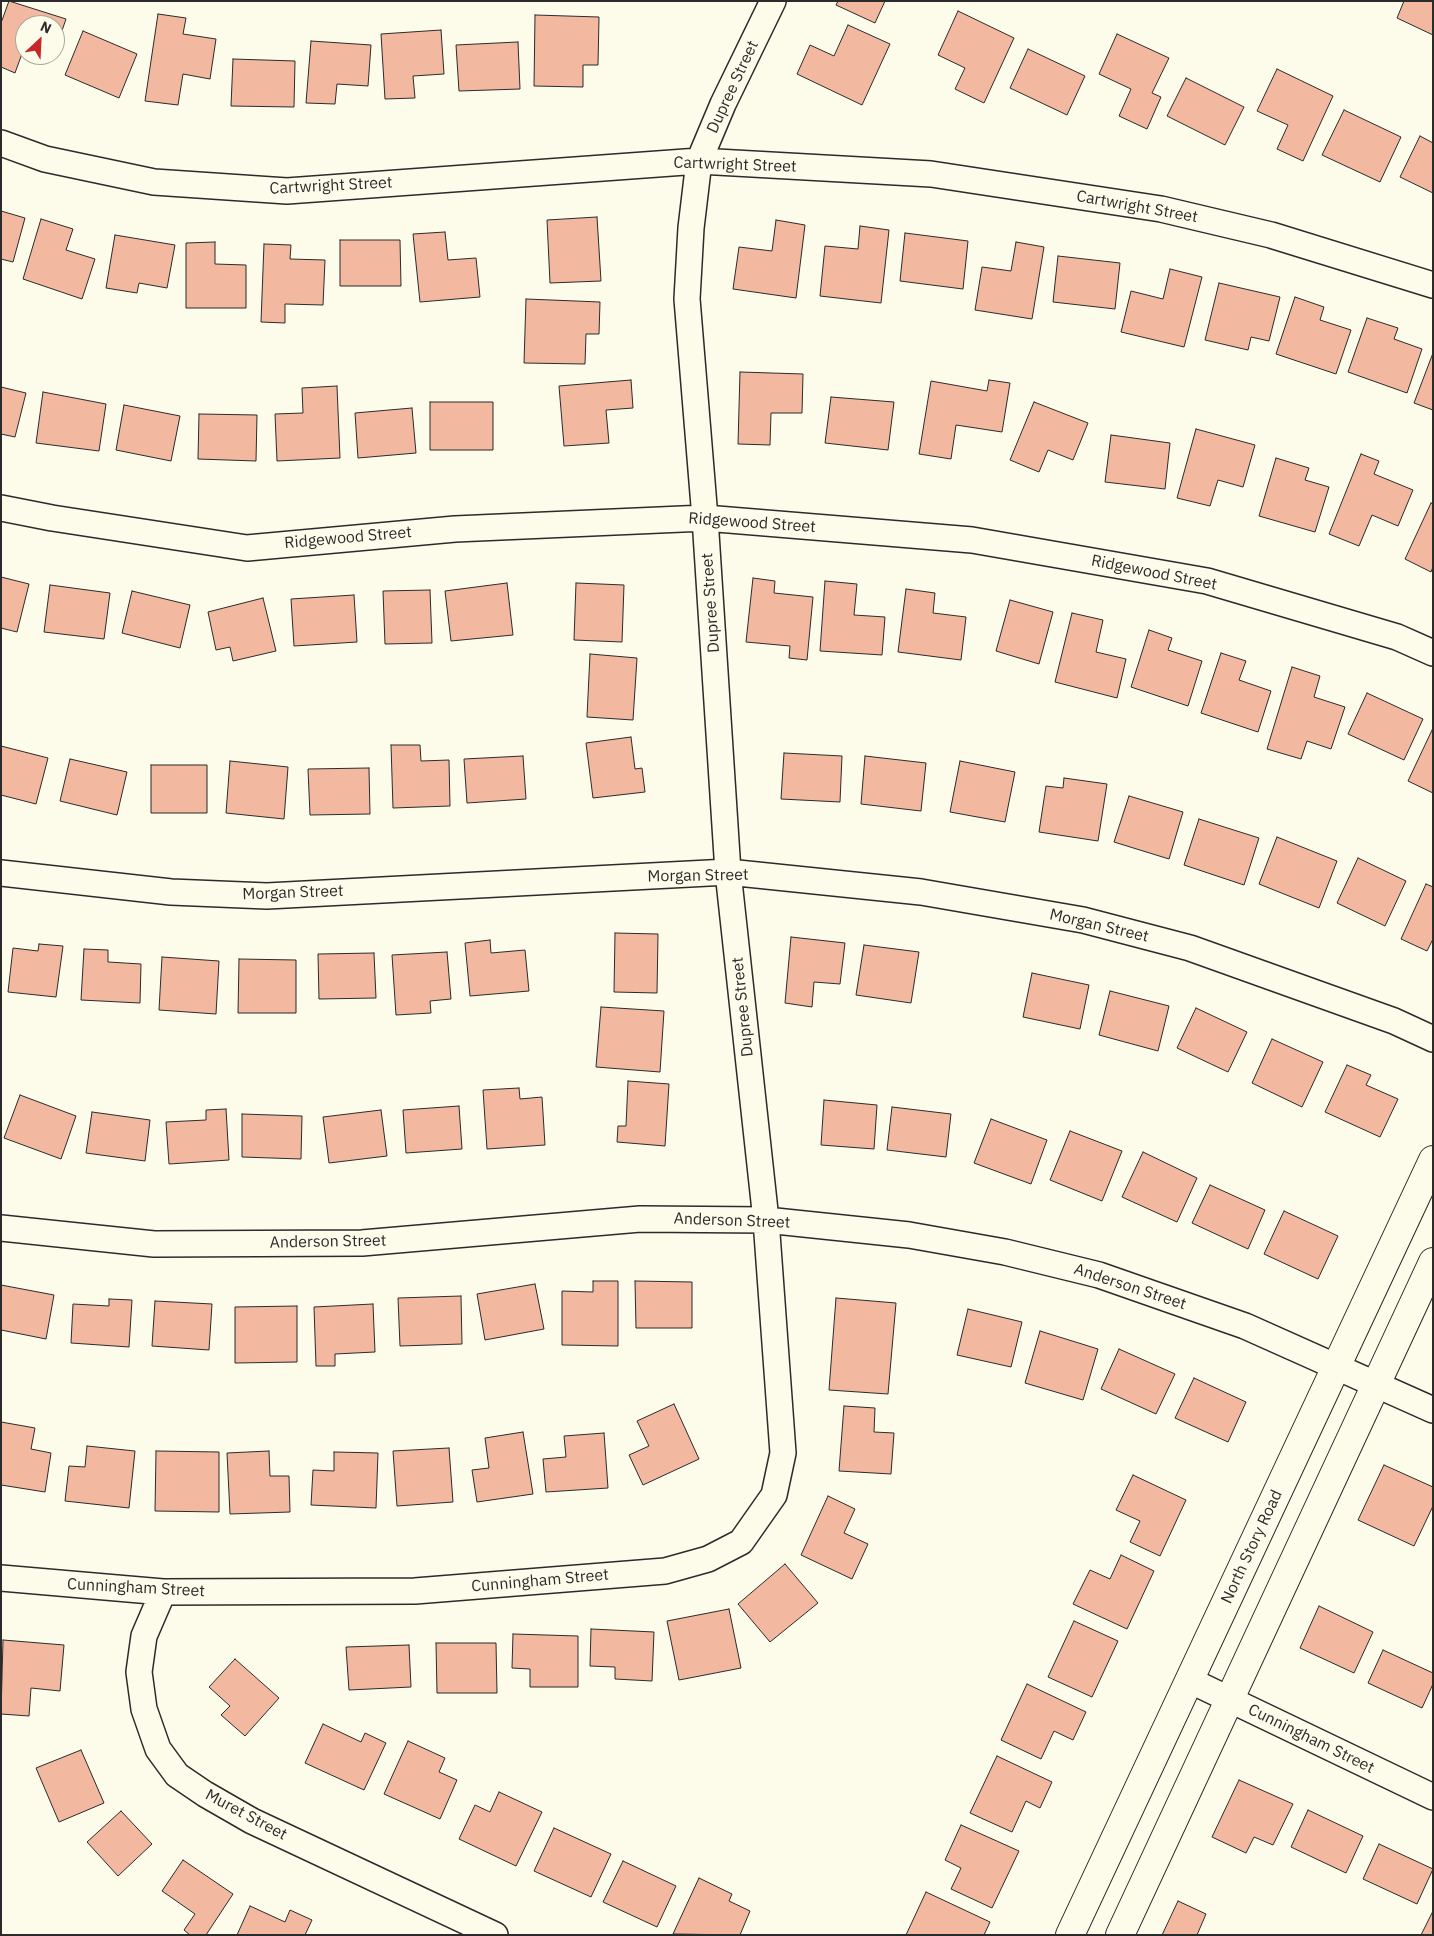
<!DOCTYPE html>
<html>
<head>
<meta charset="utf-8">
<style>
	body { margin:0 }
	#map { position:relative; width:1434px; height:1936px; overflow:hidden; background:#fdfbea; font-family:"IBM Plex Sans",sans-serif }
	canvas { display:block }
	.frame { position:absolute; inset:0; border:2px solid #2b2b2b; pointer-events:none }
	.north { position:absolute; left:15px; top:15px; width:50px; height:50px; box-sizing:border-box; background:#fdfbea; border:1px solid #a9a89e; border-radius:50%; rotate:25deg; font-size:14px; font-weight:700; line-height:20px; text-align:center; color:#2b2b2b }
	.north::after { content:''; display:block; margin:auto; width:18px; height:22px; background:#c62828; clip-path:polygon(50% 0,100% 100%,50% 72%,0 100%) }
</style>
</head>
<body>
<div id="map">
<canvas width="1434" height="1936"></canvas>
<div class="frame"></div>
<div class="north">N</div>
</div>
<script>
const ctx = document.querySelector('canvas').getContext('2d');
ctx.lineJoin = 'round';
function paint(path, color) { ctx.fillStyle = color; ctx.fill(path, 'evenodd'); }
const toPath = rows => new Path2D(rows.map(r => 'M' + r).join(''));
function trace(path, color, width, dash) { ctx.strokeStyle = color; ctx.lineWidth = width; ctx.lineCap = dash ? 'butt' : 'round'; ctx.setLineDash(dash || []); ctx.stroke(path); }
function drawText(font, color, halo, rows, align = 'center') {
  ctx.font = font + ' "IBM Plex Sans",sans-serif'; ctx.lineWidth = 4; ctx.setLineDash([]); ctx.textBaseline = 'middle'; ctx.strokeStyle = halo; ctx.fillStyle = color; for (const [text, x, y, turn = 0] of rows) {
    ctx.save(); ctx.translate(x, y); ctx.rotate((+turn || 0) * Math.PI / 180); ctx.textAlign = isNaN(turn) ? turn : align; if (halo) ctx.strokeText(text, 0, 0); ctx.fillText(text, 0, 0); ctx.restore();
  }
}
const building = toPath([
	[9,1,66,19,55,51,55,25,25,25,25,52,23,51,15,73,1,67,1,23,9,1],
	[838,1,885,1,875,23,836,5,838,1],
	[1404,1,1433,1,1433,35,1397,18,1404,1],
	[958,11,1014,38,984,103,955,89,965,68,938,55,958,11],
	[158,14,186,18,183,34,216,39,210,79,183,74,178,105,145,101,158,14],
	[535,15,599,17,598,65,583,65,583,87,534,86,535,15],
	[848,25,890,44,862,105,797,74,810,45,834,56,848,25],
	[441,30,444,74,413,76,415,98,385,99,381,34,441,30],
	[83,31,137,54,119,98,65,75,83,31],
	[1117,34,1169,58,1152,93,1161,97,1147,129,1119,116,1131,89,1099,74,1117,34],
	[311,41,371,45,368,86,337,84,335,104,306,103,311,41],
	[518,42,520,89,459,91,456,45,518,42],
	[1028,49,1085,76,1067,115,1010,88,1028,49],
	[35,55,54,55,52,60,35,55],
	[233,59,295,61,294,107,231,106,233,59],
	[1277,69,1333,96,1303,161,1277,149,1288,125,1257,111,1277,69],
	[1186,78,1244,107,1225,145,1167,116,1186,78],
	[1344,110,1401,137,1380,182,1322,155,1344,110],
	[1420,136,1433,143,1433,193,1400,177,1420,136],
	[1,211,25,218,13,262,1,259,1,211],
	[597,217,601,281,550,283,547,220,597,217],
	[41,219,73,229,66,250,95,259,82,299,23,279,41,219],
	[776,220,805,225,796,298,733,289,739,247,772,251,776,220],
	[860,226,889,230,881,303,820,296,825,246,858,249,860,226],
	[445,232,448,260,476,258,480,297,420,302,413,234,445,232],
	[905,233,968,241,963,289,900,281,905,233],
	[115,235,175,245,167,288,139,283,137,293,106,288,115,235],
	[340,240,400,240,401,286,340,286,340,240],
	[215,242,215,264,246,265,246,308,186,308,186,243,215,242],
	[1016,242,1044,247,1032,319,975,310,982,267,1011,271,1016,242],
	[264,244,291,245,290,259,325,260,323,305,285,304,285,323,261,322,264,244],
	[1058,256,1120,263,1115,309,1053,302,1058,256],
	[1170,269,1202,277,1184,347,1121,332,1131,291,1163,299,1170,269],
	[1219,283,1280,297,1269,341,1251,337,1248,350,1205,340,1219,283],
	[1295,297,1324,307,1320,320,1351,330,1336,374,1276,354,1295,297],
	[526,299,600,302,599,334,586,334,585,364,524,363,526,299],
	[1367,318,1398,328,1394,339,1422,349,1407,393,1348,372,1367,318],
	[1433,353,1433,410,1414,403,1433,353],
	[740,372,803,374,802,413,771,413,770,445,738,444,740,372],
	[631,380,633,408,606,410,609,443,564,446,559,386,631,380],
	[989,380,1010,383,1002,432,956,425,951,459,919,454,931,381,987,391,989,380],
	[337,386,340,458,277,461,275,414,303,413,302,388,337,386],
	[1,387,26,393,15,437,1,434,1,387],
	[43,392,106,404,99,451,36,443,43,392],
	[831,397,894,402,888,450,825,443,831,397],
	[430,402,493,402,493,450,430,450,430,402],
	[1034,402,1088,423,1073,460,1048,450,1039,472,1010,460,1034,402],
	[124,405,180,416,171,461,116,450,124,405],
	[412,408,416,453,358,458,355,413,412,408],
	[199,414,257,415,256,461,198,459,199,414],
	[1196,429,1255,445,1243,487,1218,480,1210,506,1177,498,1196,429],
	[1111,435,1170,443,1165,489,1105,482,1111,435],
	[1361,454,1379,461,1374,474,1413,490,1398,526,1372,515,1359,546,1329,534,1361,454],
	[1276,458,1309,468,1305,480,1329,487,1315,532,1259,516,1276,458],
	[1431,503,1433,504,1433,567,1431,572,1405,559,1431,503],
	[1,577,29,584,17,632,1,628,1,577],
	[753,578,775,581,774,593,813,597,807,660,789,658,790,646,746,642,753,578],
	[825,581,857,584,854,615,885,617,882,655,820,651,825,581],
	[507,583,513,635,451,641,445,591,507,583],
	[576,583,624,585,622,642,574,640,576,583],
	[50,585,110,593,104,639,44,632,50,585],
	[906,589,935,593,933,613,966,617,961,660,898,652,906,589],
	[430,590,432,643,385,644,383,591,430,590],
	[132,591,190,605,180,648,122,633,132,591],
	[354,595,357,642,294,646,291,599,354,595],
	[263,598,276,651,233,661,230,647,216,650,208,612,263,598],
	[1010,600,1053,612,1039,664,996,651,1010,600],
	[1072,613,1103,620,1096,652,1126,659,1117,698,1055,682,1072,613],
	[1149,630,1172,638,1168,650,1202,661,1188,706,1131,687,1149,630],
	[1221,653,1246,661,1239,680,1271,691,1258,732,1201,713,1221,653],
	[590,654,637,658,633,720,587,717,590,654],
	[1292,667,1320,676,1314,697,1345,707,1331,749,1307,741,1301,759,1267,749,1292,667],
	[1367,693,1423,719,1404,760,1348,734,1367,693],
	[1433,728,1433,793,1408,781,1433,728],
	[631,737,635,769,642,768,645,792,593,798,586,743,631,737],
	[391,745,420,745,421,761,449,760,450,806,393,808,391,745],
	[1,746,48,758,36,804,1,795,1,746],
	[784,753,842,756,840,802,781,799,784,753],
	[523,756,526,799,467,803,464,759,523,756],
	[865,756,926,763,921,811,861,804,865,756],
	[70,759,127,772,117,815,60,801,70,759],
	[230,761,288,767,284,819,226,813,230,761],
	[960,761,1015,772,1005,822,950,812,960,761],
	[151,765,207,765,207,813,151,813,151,765],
	[369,768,370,814,310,815,308,769,369,768],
	[1064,778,1107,784,1098,841,1039,832,1046,786,1063,788,1064,778],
	[1129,796,1183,812,1169,859,1114,842,1129,796],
	[1199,819,1259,838,1244,885,1184,865,1199,819],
	[1277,837,1337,861,1319,908,1259,884,1277,837],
	[1358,858,1406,881,1385,926,1337,903,1358,858],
	[1426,884,1433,887,1433,939,1427,951,1401,939,1426,884],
	[615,933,658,934,657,993,614,992,615,933],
	[791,937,845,943,840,984,814,982,812,1007,785,1003,791,937],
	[490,940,491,953,525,950,529,991,470,996,465,943,490,940],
	[39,944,63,946,56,997,8,992,13,948,38,951,39,944],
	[864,945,919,952,911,1003,856,995,864,945],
	[84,949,108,950,108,962,141,964,140,1003,81,1000,84,949],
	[447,952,451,999,430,1001,431,1013,396,1015,392,955,447,952],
	[374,953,376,998,319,999,318,954,374,953],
	[162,957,219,961,216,1014,159,1010,162,957],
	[239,959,296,960,296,1013,238,1013,239,959],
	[1032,973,1089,985,1080,1029,1023,1017,1032,973],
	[1110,991,1169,1006,1158,1051,1099,1035,1110,991],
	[601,1007,664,1011,660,1072,596,1067,601,1007],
	[1196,1008,1247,1032,1228,1072,1177,1048,1196,1008],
	[1272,1039,1323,1062,1302,1107,1252,1083,1272,1039],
	[1347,1065,1371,1075,1366,1085,1398,1099,1380,1137,1325,1112,1347,1065],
	[628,1081,669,1084,665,1146,617,1142,618,1126,626,1126,628,1081],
	[519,1088,520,1099,542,1097,545,1145,487,1149,483,1090,519,1088],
	[20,1095,76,1116,61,1159,4,1138,20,1095],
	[824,1100,877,1105,874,1149,821,1145,824,1100],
	[459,1106,462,1149,406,1153,403,1110,459,1106],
	[892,1107,951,1114,946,1157,887,1150,892,1107],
	[226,1109,229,1160,169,1164,166,1122,206,1120,206,1110,226,1109],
	[381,1110,387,1156,329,1163,323,1117,381,1110],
	[92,1112,150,1120,145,1161,86,1153,92,1112],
	[242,1114,302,1116,301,1159,242,1157,242,1114],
	[991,1119,1047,1140,1031,1184,974,1163,991,1119],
	[1070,1131,1122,1151,1102,1201,1050,1180,1070,1131],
	[1143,1152,1197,1178,1177,1222,1122,1197,1143,1152],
	[1210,1185,1265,1210,1248,1249,1192,1223,1210,1185],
	[1284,1211,1338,1236,1318,1279,1264,1254,1284,1211],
	[593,1281,618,1281,618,1346,562,1345,562,1291,593,1292,593,1281],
	[635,1281,692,1282,692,1328,636,1328,635,1281],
	[535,1284,544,1329,485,1340,477,1294,535,1284],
	[1,1285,54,1295,46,1339,1,1330,1,1285],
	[461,1296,462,1344,400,1346,398,1298,461,1296],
	[836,1298,896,1303,888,1394,829,1390,836,1298],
	[109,1299,132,1300,129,1347,71,1343,73,1304,109,1306,109,1299],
	[155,1301,212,1304,209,1350,152,1346,155,1301],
	[373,1304,375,1352,335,1354,335,1366,316,1366,314,1307,373,1304],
	[297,1306,297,1362,235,1363,235,1307,297,1306],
	[968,1309,1022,1322,1011,1367,957,1355,968,1309],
	[1040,1331,1098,1349,1083,1400,1025,1383,1040,1331],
	[1119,1349,1175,1374,1156,1414,1101,1389,1119,1349],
	[1194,1378,1246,1402,1228,1442,1175,1418,1194,1378],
	[674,1404,699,1459,643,1485,629,1455,649,1446,637,1421,674,1404],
	[844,1406,875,1408,874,1432,894,1433,891,1474,839,1471,844,1406],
	[1,1422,35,1428,31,1449,51,1453,45,1492,1,1485,1,1422],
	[523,1432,533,1494,477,1502,472,1470,489,1468,485,1438,523,1432],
	[604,1433,608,1488,546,1492,543,1459,566,1457,564,1436,604,1433],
	[87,1446,135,1451,129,1508,65,1501,69,1466,85,1467,87,1446],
	[449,1448,453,1502,397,1506,393,1451,449,1448],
	[156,1451,219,1452,219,1512,155,1511,156,1451],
	[269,1451,270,1476,289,1476,290,1512,230,1514,227,1453,269,1451],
	[334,1452,378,1453,376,1508,311,1505,313,1470,334,1471,334,1452],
	[1384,1465,1433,1487,1433,1506,1414,1546,1358,1520,1384,1465],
	[1133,1475,1186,1500,1160,1556,1130,1542,1140,1521,1116,1510,1133,1475],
	[828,1496,855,1509,844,1533,868,1544,852,1579,801,1555,828,1496],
	[1121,1555,1154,1571,1127,1629,1073,1604,1090,1570,1110,1579,1121,1555],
	[785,1564,818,1603,770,1642,738,1604,785,1564],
	[1319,1606,1373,1632,1354,1673,1300,1648,1319,1606],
	[729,1609,741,1668,679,1680,667,1621,729,1609],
	[1074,1621,1118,1641,1092,1697,1048,1677,1074,1621],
	[591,1629,654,1632,652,1681,615,1679,615,1667,590,1666,591,1629],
	[513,1634,578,1636,578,1687,530,1687,530,1669,512,1668,513,1634],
	[3,1640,64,1645,60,1691,31,1688,29,1716,1,1714,3,1640],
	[436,1643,496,1643,497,1693,437,1693,436,1643],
	[409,1645,411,1687,349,1690,346,1647,409,1645],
	[1383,1650,1433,1673,1433,1684,1422,1708,1368,1683,1383,1650],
	[235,1659,279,1698,245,1736,221,1715,230,1706,209,1687,235,1659],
	[1027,1684,1086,1712,1073,1740,1054,1731,1041,1759,1001,1740,1027,1684],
	[323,1724,361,1742,365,1733,386,1743,364,1790,305,1763,323,1724],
	[408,1741,445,1758,439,1772,457,1780,440,1819,384,1794,408,1741],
	[81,1750,104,1803,59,1822,36,1768,81,1750],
	[997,1756,1052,1782,1040,1808,1026,1801,1012,1832,970,1813,997,1756],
	[1239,1780,1293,1804,1273,1845,1254,1837,1246,1853,1212,1837,1239,1780],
	[499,1792,542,1812,516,1866,459,1839,475,1805,490,1812,499,1792],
	[1308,1810,1363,1836,1346,1873,1291,1847,1308,1810],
	[121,1811,152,1844,118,1876,87,1842,121,1811],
	[961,1825,1019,1851,992,1908,951,1889,961,1868,945,1860,961,1825],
	[554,1828,611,1854,591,1897,534,1871,554,1828],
	[1379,1844,1433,1869,1417,1904,1363,1879,1379,1844],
	[183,1860,233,1894,206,1935,190,1935,184,1930,195,1914,162,1891,183,1860],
	[623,1861,676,1886,657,1927,603,1902,623,1861],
	[699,1878,732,1894,729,1901,750,1911,740,1935,673,1934,699,1878],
	[926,1892,990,1922,984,1935,906,1935,926,1892],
	[1178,1901,1206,1914,1197,1935,1162,1935,1178,1901],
	[250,1906,285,1922,290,1910,312,1920,305,1935,237,1935,250,1906],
	[1433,1911,1433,1935,1421,1935,1433,1911]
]);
paint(building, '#f2b8a0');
trace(building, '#2b2b2b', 1);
const street = toPath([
	[1,143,45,159,154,182,287,191,699,161,931,174,1161,209,1271,235,1433,285],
	[1,508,52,518,247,548,455,529,705,518,972,540,1207,581,1397,637,1433,653],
	[1,873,171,892,267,896,728,872,921,892,1083,920,1190,948,1394,1021,1433,1039],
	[1,1228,154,1244,362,1243,640,1219,766,1220,909,1235,1005,1252,1099,1275,1245,1326,1433,1410],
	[1,1578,163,1592,415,1591,665,1571,708,1559,741,1542,774,1495,783,1453,766,1220,728,872,705,518,687,299,691,228,699,161,723,104,773,1],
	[163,1592,144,1636,139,1672,144,1709,158,1749,177,1775,205,1794,252,1821,495,1935],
	[1189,1680,1433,1797]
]);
const secondary = toPath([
	[1070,1935,1433,1160],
	[1120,1935,1433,1262]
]);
trace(street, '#2b2b2b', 28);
trace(secondary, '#2b2b2b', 30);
trace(street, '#fdfbea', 25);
trace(secondary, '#fdfbea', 28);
drawText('16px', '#2b2b2b', '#fdfbea', [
	["Dupree Street",733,87,-65],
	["Cartwright Street",735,165,2],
	["Cartwright Street",331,186,-3],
	["Cartwright Street",1137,207,10],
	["Ridgewood Street",752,523,4],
	["Ridgewood Street",348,538,-5],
	["Ridgewood Street",1154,573,11],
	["Dupree Street",711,603,-94],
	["Morgan Street",698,876,-1],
	["Morgan Street",293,893,-2],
	["Morgan Street",1099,926,13],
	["Dupree Street",743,1007,-96],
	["Anderson Street",732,1221,2],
	["Anderson Street",328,1242,-1],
	["Anderson Street",1130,1287,18],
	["North Story Road",1252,1547,-65],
	["Cunningham Street",540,1581,-5],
	["Cunningham Street",136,1588,3],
	["Cunningham Street",1311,1739,26],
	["Muret Street",246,1815,28]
]);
</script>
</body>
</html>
